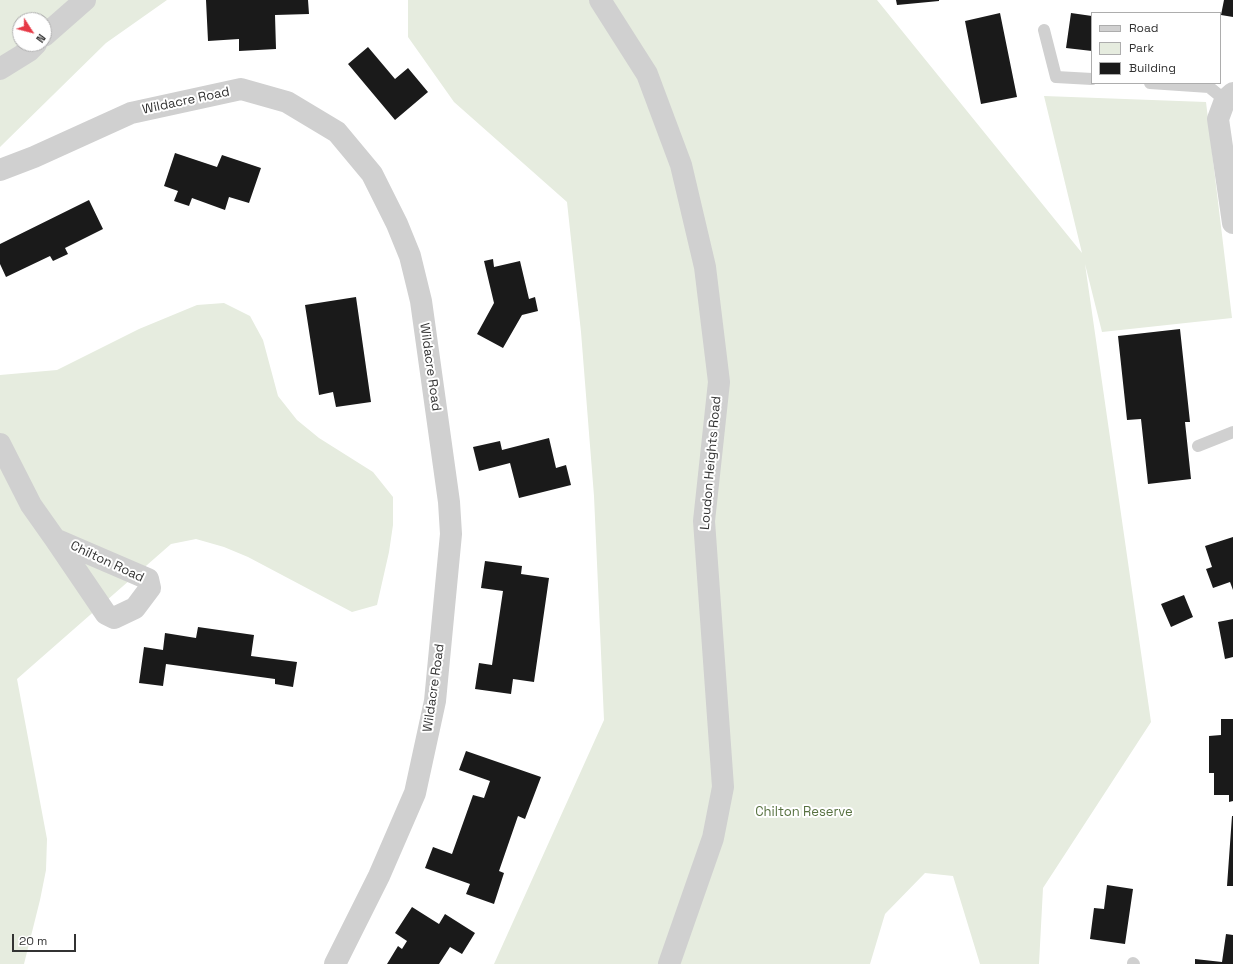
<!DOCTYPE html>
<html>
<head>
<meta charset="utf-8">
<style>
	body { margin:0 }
	#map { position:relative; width:1233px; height:964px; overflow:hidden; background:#fff; font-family:"Space Grotesk",sans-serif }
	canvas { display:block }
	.legend { position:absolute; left:1091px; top:12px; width:130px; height:72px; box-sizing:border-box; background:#fff; border:1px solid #adadad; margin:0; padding:5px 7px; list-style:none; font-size:12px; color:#333 }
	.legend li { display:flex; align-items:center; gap:8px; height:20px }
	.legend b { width:20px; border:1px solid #adadad }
	.north { position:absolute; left:12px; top:12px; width:40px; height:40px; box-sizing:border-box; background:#fff; border:1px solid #adadad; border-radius:50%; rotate:126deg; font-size:11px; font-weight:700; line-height:16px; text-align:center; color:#333 }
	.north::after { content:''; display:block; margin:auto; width:14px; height:18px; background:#e63946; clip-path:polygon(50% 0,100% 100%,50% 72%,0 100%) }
	.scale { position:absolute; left:12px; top:934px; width:64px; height:18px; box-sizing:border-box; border:2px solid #333; border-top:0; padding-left:5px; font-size:12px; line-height:14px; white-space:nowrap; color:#333; -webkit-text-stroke:3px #fff; paint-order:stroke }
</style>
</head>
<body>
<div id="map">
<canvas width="1233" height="964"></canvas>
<ul class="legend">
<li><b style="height:5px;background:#d0d0d0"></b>Road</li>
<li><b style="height:11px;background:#e6ecdf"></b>Park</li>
<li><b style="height:11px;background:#1a1a1a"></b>Building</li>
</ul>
<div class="north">N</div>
<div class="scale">20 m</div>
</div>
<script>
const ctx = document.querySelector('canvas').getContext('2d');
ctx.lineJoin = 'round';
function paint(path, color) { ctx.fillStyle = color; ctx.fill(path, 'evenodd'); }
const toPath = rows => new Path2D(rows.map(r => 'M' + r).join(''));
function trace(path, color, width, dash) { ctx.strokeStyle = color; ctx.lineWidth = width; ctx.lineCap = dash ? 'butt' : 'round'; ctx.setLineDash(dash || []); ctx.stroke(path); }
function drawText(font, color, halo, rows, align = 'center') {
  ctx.font = font + ' "Space Grotesk",sans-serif'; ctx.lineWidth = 4; ctx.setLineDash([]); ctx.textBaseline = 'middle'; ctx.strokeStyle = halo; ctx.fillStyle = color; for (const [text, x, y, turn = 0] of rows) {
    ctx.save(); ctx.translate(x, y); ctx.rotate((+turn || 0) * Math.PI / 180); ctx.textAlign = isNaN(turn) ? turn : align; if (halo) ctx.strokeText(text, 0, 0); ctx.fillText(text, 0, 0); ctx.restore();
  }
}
paint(toPath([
	[0,0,167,0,106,43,0,147],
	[20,20,44,20,44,44,20,44],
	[408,0,877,0,1082,253,1044,96,1206,102,1232,318,1102,332,1085,264,1151,722,1043,888,1039,964,980,964,953,876,925,873,885,914,870,964,494,964,604,720,594,496,581,332,567,202,454,102,408,37],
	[224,303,250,316,263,340,278,396,297,420,319,438,373,472,393,497,393,525,389,552,377,605,352,612,248,557,224,547,196,539,171,544,17,679,47,839,46,870,40,900,24,964,0,964,0,375,57,370,139,329,197,305]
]), '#e6ecdf');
paint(toPath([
	[206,0,308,0,309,14,275,15,276,49,239,51,239,39,208,41],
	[896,0,939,0,939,1,897,5],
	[1224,0,1233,0,1233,17,1221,15],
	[1000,13,1017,97,981,104,965,21],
	[1071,13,1092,16,1092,51,1066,48],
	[368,47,395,79,408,68,428,92,395,120,348,64],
	[175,153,217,167,222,155,261,168,249,203,229,197,225,210,192,198,189,206,174,201,178,191,164,186],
	[89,200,103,229,65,248,68,254,53,261,50,256,6,277,0,264,0,244],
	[493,259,494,267,520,261,529,299,535,297,538,311,522,315,503,348,477,334,494,303,484,261],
	[356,297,371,402,336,407,333,392,319,395,305,305],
	[1180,329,1190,422,1185,422,1191,479,1148,484,1141,419,1127,420,1118,336],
	[549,438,556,468,566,465,571,485,519,498,510,463,479,471,473,447,500,441,502,450],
	[1233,537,1233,590,1230,582,1213,588,1206,569,1212,567,1205,546],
	[485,561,522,566,521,574,549,578,534,682,513,679,511,694,475,689,479,663,492,665,503,591,481,588],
	[1184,595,1193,617,1171,627,1161,604],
	[1233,619,1233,657,1225,659,1218,622],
	[198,627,254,635,251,656,297,662,293,687,275,684,275,679,166,664,163,686,139,683,144,647,163,650,165,633,196,638],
	[1221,719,1233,719,1233,801,1229,802,1229,795,1214,795,1214,773,1209,773,1209,736,1221,735],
	[466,751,541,777,525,819,518,816,499,871,504,873,494,904,466,894,470,884,425,868,433,847,452,854,473,795,484,798,490,781,459,770],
	[1232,816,1233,816,1233,886,1227,886],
	[1107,885,1133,889,1125,944,1090,939,1094,908,1104,909],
	[412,907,439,924,445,914,475,933,462,954,450,947,439,964,387,964,398,946,402,949,407,941,395,933],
	[1226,934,1233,935,1233,964,1195,964,1195,959,1222,962]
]), '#1a1a1a');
trace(toPath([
	[1044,30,1056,77,1092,79],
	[1150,83,1209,87,1225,100],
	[1198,446,1233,432],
	[1133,963,1134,964]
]), '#d0d0d0', 12);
trace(toPath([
	[1233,93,1225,100,1218,119,1233,223],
	[0,170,34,157,131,113,241,89,287,102,337,132,372,174,397,224,410,256,421,301,449,502,451,534,435,701,415,793,379,876,335,964],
	[0,444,31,505,55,539,106,614,114,618,135,608,150,588,148,579,55,539]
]), '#d0d0d0', 22);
trace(toPath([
	[600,0,647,74,681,165,705,267,719,382,704,521,723,787,713,838,669,964],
	[44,36,85,0],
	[0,69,29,51,36,44]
]), '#d0d0d0', 22);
drawText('13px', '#333', '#fff', [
	["Wildacre Road",186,101,-12],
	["Wildacre Road",430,367,82],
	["Loudon Heights Road",711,463,-85],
	["Chilton Road",107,562,25],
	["Wildacre Road",434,688,-82]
]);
drawText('13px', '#56703f', '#fff', [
	["Chilton Reserve",804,812]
]);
</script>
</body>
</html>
